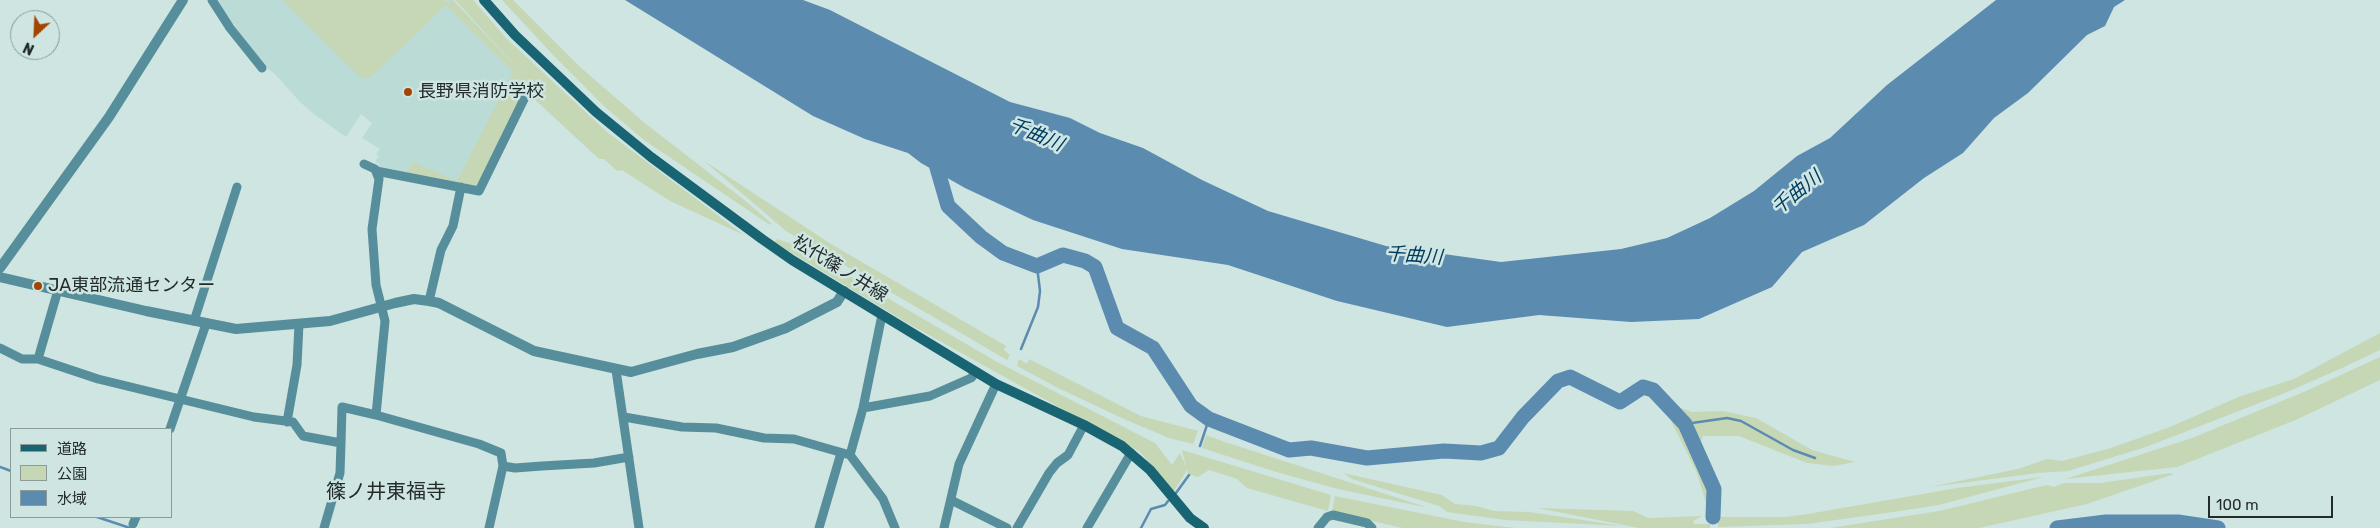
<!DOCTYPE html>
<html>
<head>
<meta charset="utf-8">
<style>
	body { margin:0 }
	#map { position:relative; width:2380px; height:528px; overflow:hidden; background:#cee5e2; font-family:Rubik,"Noto Sans JP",sans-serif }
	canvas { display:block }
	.legend { position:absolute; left:10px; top:428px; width:162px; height:90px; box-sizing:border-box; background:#cee5e2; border:1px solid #8a9b99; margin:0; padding:6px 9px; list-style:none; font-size:15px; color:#232c2b }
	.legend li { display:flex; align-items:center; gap:10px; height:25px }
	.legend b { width:25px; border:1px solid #8a9b99 }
	.north { position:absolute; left:10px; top:10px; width:50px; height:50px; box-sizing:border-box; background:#cee5e2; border:1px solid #8a9b99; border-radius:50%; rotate:205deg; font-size:14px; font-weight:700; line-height:20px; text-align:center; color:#232c2b }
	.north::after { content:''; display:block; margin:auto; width:18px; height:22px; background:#a54300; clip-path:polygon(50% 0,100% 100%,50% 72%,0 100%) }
	.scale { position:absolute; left:2208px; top:496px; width:125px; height:22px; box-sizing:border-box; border:2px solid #232c2b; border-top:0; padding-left:6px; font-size:15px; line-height:18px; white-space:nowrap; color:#232c2b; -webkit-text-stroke:4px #cee5e2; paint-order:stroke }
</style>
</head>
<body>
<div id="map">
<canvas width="2380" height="528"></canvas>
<ul class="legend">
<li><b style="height:6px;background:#196473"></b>道路</li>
<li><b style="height:14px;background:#c6d7b6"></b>公園</li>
<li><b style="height:14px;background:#5c8bb0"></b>水域</li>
</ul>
<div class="north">N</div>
<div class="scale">100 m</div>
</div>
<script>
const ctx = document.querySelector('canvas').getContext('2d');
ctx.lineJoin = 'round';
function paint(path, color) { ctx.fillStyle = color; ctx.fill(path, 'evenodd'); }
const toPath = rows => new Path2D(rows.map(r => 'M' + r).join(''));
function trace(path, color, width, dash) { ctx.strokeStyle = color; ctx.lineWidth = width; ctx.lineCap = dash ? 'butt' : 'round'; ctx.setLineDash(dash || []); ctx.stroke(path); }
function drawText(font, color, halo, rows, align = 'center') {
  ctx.font = font + ' Rubik,"Noto Sans JP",sans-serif'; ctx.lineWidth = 5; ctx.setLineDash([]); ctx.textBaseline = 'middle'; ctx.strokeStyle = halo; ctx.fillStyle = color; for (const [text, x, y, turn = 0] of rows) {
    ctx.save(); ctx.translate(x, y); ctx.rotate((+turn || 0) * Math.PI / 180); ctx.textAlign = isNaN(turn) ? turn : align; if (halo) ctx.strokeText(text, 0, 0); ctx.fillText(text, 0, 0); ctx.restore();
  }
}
paint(toPath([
	[216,0,453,0,530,82,477,188,387,170,378,167,379,164,375,162,379,156,376,154,380,149,362,138,372,123,361,114,346,137,314,114,300,102,275,74,263,65]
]), '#bbdbd6');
paint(toPath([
	[282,0,445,0,448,3,453,0,530,82,477,188,406,175,413,162,457,181,513,72,446,5,370,78,360,77],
	[455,0,473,0,506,38,607,132,744,235,670,201,622,170,617,171,604,159,599,159,530,95,530,82],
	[502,0,513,0,580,67,646,124,748,203,771,223,770,225,644,140,605,107,554,56],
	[703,160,831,244,1006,346,1004,350,1010,355,1007,360,786,231],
	[777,239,800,247,997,362,1155,443,1172,465,1180,453,1186,466,1182,450,1331,495,1328,511,1247,488,1237,479,1209,470,1198,477,1188,474,1187,470,1174,491,1140,452,909,324,774,242],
	[2380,333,2380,350,2342,368,2280,395,2146,447,2068,471,2038,473,1930,487,2018,469,2047,459,2062,461,2111,448,2170,427,2241,396,2294,379],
	[2380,357,2380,380,2298,419,2177,467,2065,479,2192,438,2306,391],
	[1019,359,1027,364,1029,359,1141,416,1198,431,1193,444,1169,438,1124,419,1058,388,1017,366],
	[1672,399,1681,408,1692,412,1723,411,1756,418,1812,450,1855,462,1834,466,1807,463,1739,436,1703,436,1700,444,1702,455,1716,485,1717,517,1710,516,1697,473,1670,419],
	[1206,435,1222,441,1429,508,1338,489,1276,472,1202,448],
	[1343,473,1442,495,1455,504,1476,506,1494,511,1529,512,1623,526,1505,520,1447,512,1439,506,1352,479],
	[2170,473,2174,474,2087,504,1979,528,1830,528,1939,511,2047,485,2054,487,2064,483,2100,483],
	[2043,477,1939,505,1893,512,1807,524,1718,527,1718,517,1785,517,1808,514,1957,488],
	[1335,496,1464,522,1515,528,1403,528,1332,512],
	[1537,508,1633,511,1648,518,1702,516,1693,521,1694,524,1710,524,1710,528,1639,528]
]), '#c6d7b6');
paint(toPath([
	[625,0,803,0,830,10,1010,102,1070,118,1100,133,1143,148,1202,180,1268,211,1386,246,1501,262,1621,249,1667,238,1710,218,1754,191,1797,156,1830,138,1887,85,1996,0,2125,0,2114,7,2105,26,2087,35,2028,93,1994,118,1963,153,1924,178,1864,225,1802,252,1772,287,1699,319,1631,322,1539,315,1447,327,1337,301,1228,265,1122,249,1033,220,965,188,921,163,908,153,865,139,813,116]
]), '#5c8bb0');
trace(toPath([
	[1021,349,1038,307,1040,291,1037,266],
	[1685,424,1727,418,1741,421,1793,450,1815,458],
	[1200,446,1209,419],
	[0,467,11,471],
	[1176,493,1189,475],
	[97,517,130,528],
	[1141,528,1151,509,1165,505,1168,501]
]), '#5c8bb0', 2.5);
trace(toPath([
	[933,154,948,206,981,237,1003,253,1037,266,1063,255,1085,261,1095,267,1117,328,1153,348,1191,406,1209,419,1289,450,1311,448,1367,458,1444,451,1481,453,1499,448,1523,417,1558,381,1570,377,1620,402,1643,387,1653,390,1685,424,1714,489,1713,517],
	[2057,528,2106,522,2178,522,2218,528]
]), '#5c8bb0', 15);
trace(toPath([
	[212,0,230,28,262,68],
	[364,164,375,169,379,179,372,229,376,285,385,321,376,415,479,444,501,453,503,466,489,528],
	[376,171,479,191,528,91],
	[429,301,441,250,453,226,461,187],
	[194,321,237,187],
	[0,348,22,359,38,359,98,379,254,417,293,422,303,436,341,443,342,407,376,415],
	[38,359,58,290],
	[616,370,639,528],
	[863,408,930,396,971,378,976,372],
	[624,417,682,427,716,428,764,438,794,439,850,455,883,499,895,528],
	[287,422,297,365,299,324],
	[170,429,206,324],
	[850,455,863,408,882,315],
	[503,466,515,468,542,466,594,463,629,457],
	[951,500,1007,528],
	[133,524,136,517],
	[324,528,340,473,341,443],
	[819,528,841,453],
	[944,528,959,464,996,384],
	[1017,528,1049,473,1057,463,1068,455,1084,425],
	[1087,528,1131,453],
	[1318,528,1327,517,1333,515,1367,523,1372,528]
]), '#578e9b', 9);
trace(toPath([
	[0,268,109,117,183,0],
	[0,277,146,311,236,329,330,321,395,303,414,299,429,301,439,303,534,351,631,372,697,354,733,347,786,328,837,302,844,291]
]), '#578e9b', 10);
trace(toPath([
	[484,0,515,35,596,112,651,157,762,239,792,260,996,384,1084,425,1122,446,1150,470,1190,518,1204,528]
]), '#196473', 10);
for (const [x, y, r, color] of [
	[408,92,5,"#a54300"],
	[38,286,5,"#a54300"]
]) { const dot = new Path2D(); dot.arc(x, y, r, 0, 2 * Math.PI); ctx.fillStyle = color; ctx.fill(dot); trace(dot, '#cee5e2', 2); }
drawText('18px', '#232c2b', '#cee5e2', [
	["長野県消防学校",418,92],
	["JA東部流通センター",48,286]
], 'left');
drawText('18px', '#232c2b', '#cee5e2', [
	["松代篠ノ井線",840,269,32]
]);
drawText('italic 19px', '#003c60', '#cee5e2', [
	["千曲川",1036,135,23],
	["千曲川",1797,193,-39],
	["千曲川",1414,256,4]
]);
drawText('20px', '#232c2b', '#cee5e2', [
	["篠ノ井東福寺",386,492]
]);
</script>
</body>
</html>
